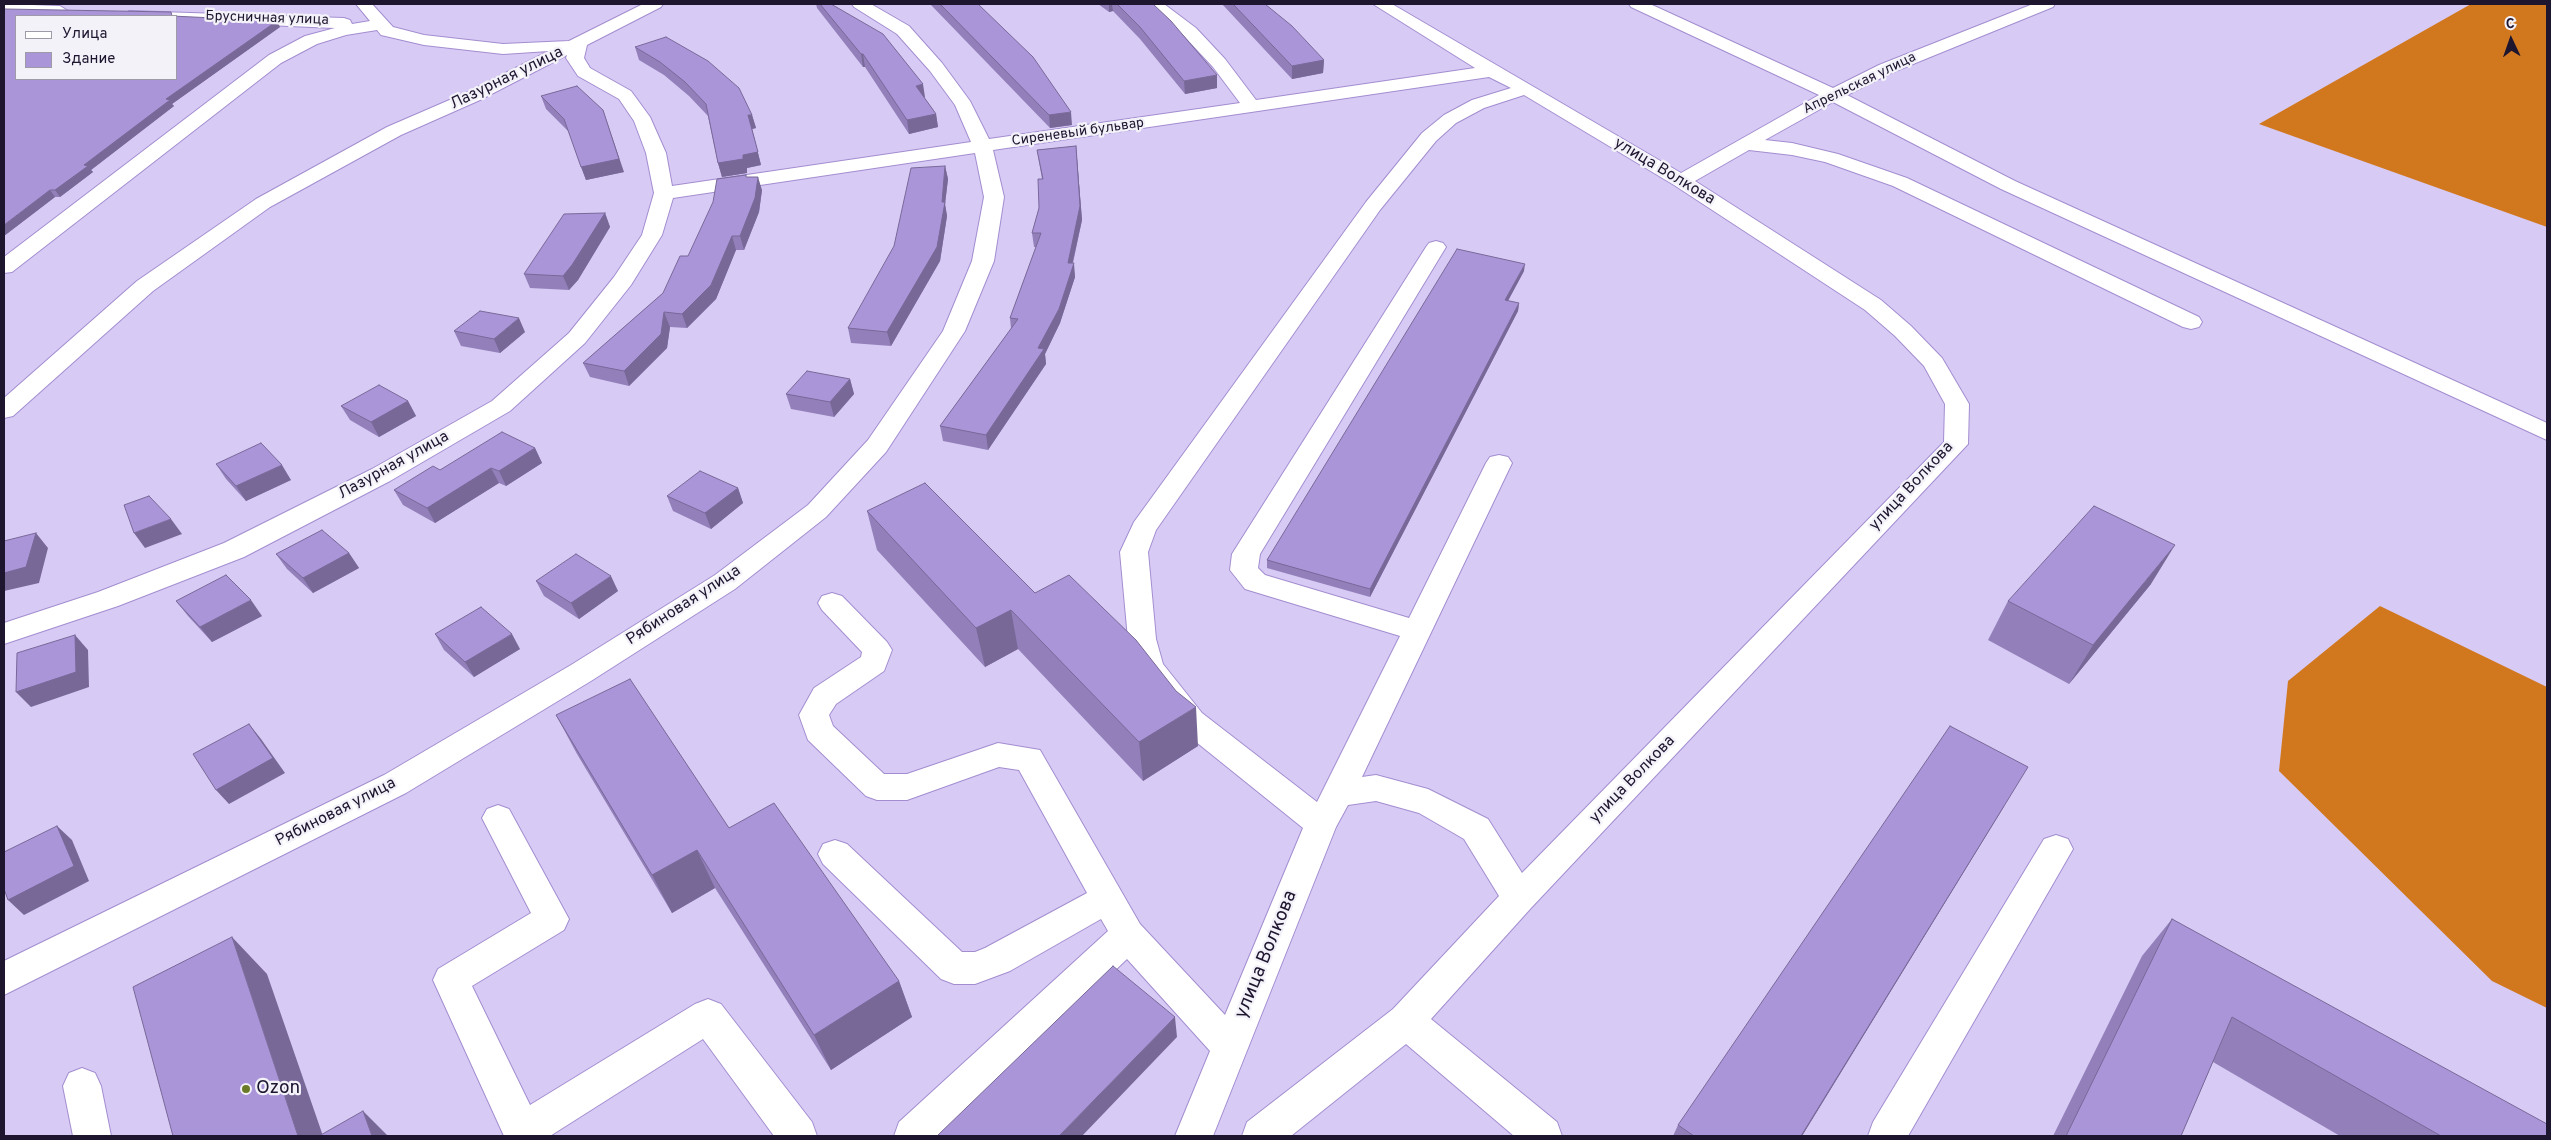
<!DOCTYPE html>
<html>
<head>
<meta charset="utf-8">
<style>
	body { margin:0 }
	#map { position:relative; width:2551px; height:1140px; overflow:hidden; background:#d7cbf5; font-family:Overpass,sans-serif }
	canvas { display:block }
	.frame { position:absolute; inset:0; border:5px solid #1e152f; pointer-events:none }
	.legend { position:absolute; left:15px; top:15px; width:162px; height:65px; box-sizing:border-box; background:#f4f2f9; border:1px solid #9e9aa8; margin:0; padding:6px 9px; list-style:none; font-size:15px; color:#1e152f }
	.legend li { display:flex; align-items:center; gap:10px; height:25px }
	.legend b { width:25px; border:1px solid #9e9aa8 }
	.north { position:absolute; left:2486px; top:15px; width:50px; height:50px; -webkit-text-stroke:4px #f4f2f9; paint-order:stroke; rotate:357deg; font-size:14px; font-weight:700; line-height:20px; text-align:center; color:#1e152f }
	.north::after { content:''; display:block; margin:auto; width:18px; height:22px; background:#1e152f; clip-path:polygon(50% 0,100% 100%,50% 72%,0 100%) }
</style>
</head>
<body>
<div id="map">
<canvas width="2551" height="1140"></canvas>
<div class="frame"></div>
<ul class="legend">
<li><b style="height:6px;background:#fff"></b>Улица</li>
<li><b style="height:14px;background:#ab95d9"></b>Здание</li>
</ul>
<div class="north">С</div>
</div>
<script>
const ctx = document.querySelector('canvas').getContext('2d');
ctx.lineJoin = 'round';
function paint(path, color) { ctx.fillStyle = color; ctx.fill(path, 'evenodd'); }
const toPath = rows => new Path2D(rows.map(r => 'M' + r).join(''));
function trace(path, color, width, dash) { ctx.strokeStyle = color; ctx.lineWidth = width; ctx.lineCap = dash ? 'butt' : 'round'; ctx.setLineDash(dash || []); ctx.stroke(path); }
function drawText(font, color, halo, rows, align = 'center') {
  ctx.font = font + ' Overpass,sans-serif'; ctx.lineWidth = 4.5; ctx.setLineDash([]); ctx.textBaseline = 'middle'; ctx.strokeStyle = halo; ctx.fillStyle = color; for (const [text, x, y, turn = 0] of rows) {
    ctx.save(); ctx.translate(x, y); ctx.rotate((+turn || 0) * Math.PI / 180); ctx.textAlign = isNaN(turn) ? turn : align; if (halo) ctx.strokeText(text, 0, 0); ctx.fillText(text, 0, 0); ctx.restore();
  }
}
paint(toPath([
	[2471,4,2547,4,2547,227,2259,124],
	[2380,606,2547,687,2547,1008,2492,981,2279,771,2288,681]
]), '#d1781f');
const minor = toPath([
	[4,4,60,6,68,11,60,16,4,13,4,4],
	[356,4,372,4,393,27,424,35,503,44,569,41,643,4,663,4,661,7,587,45,584,58,590,68,631,91,650,117,666,153,672,186,971,142,955,105,930,71,897,34,854,7,852,4,871,4,909,26,942,63,970,101,989,139,1240,103,1213,67,1184,36,1146,4,1164,4,1196,28,1225,59,1256,100,1475,68,1373,4,1392,4,1681,173,1819,95,1631,7,1629,4,1650,4,1833,88,1879,65,2033,4,2055,4,2053,7,1891,73,1847,95,2015,181,2547,423,2547,440,2001,189,1833,102,1765,140,1792,143,1838,154,1907,178,2199,317,2202,322,2199,327,2191,329,2183,327,1893,186,1825,162,1792,155,1749,150,1695,181,1881,300,1911,326,1942,358,1969,404,1968,444,1531,908,1431,1019,1557,1122,1562,1136,1514,1136,1406,1044,1291,1136,1242,1136,1247,1122,1393,1009,1499,896,1464,839,1419,813,1376,801,1348,805,1336,827,1213,1136,1175,1136,1210,1051,1127,959,941,1136,894,1136,899,1122,1108,931,1101,919,1010,971,975,984,954,984,941,979,823,864,818,854,823,844,835,840,847,844,962,952,975,952,985,948,1087,893,1019,770,999,767,907,800,877,800,866,796,808,740,799,715,814,688,861,657,862,652,822,610,818,603,822,596,832,593,842,596,887,642,892,650,884,671,836,704,829,715,833,726,884,774,907,774,998,743,1040,750,1140,924,1225,1015,1303,828,1180,729,1139,675,1134,667,1128,639,1120,552,1134,522,1366,202,1422,133,1444,115,1472,100,1511,88,1489,77,993,150,1004,197,994,261,965,331,886,452,826,517,735,589,591,681,406,793,4,995,4,961,384,775,571,665,715,575,808,505,868,440,943,331,972,261,984,197,975,153,673,198,662,235,631,285,585,343,510,411,390,481,244,557,118,606,4,644,4,623,98,592,224,543,372,469,492,401,569,333,614,277,642,235,654,193,646,153,634,121,619,99,578,76,566,58,567,55,480,100,401,135,270,207,153,291,13,416,4,418,4,398,137,281,256,199,387,127,468,92,549,51,503,54,424,45,381,35,377,30,346,35,317,44,281,63,12,272,4,273,4,257,269,55,305,36,335,28,176,21,176,16,128,16,127,14,129,11,344,18,350,20,352,24,370,21,356,4],
	[1524,95,1674,185,1865,310,1895,336,1924,366,1945,404,1944,442,1522,873,1488,819,1428,789,1376,775,1362,777,1512,463,1508,457,1499,455,1490,457,1486,463,1409,618,1265,575,1258,568,1260,554,1446,247,1443,243,1436,241,1429,243,1426,247,1232,554,1230,570,1245,589,1400,636,1317,802,1202,713,1163,664,1156,639,1148,552,1156,530,1380,210,1436,141,1456,123,1484,108,1524,95],
	[498,805,509,809,569,919,564,930,472,986,530,1105,695,1004,708,999,721,1004,812,1122,817,1136,774,1136,703,1039,550,1136,504,1136,433,980,438,969,531,913,482,818,487,809,498,805],
	[2056,835,2068,839,2073,849,1908,1136,1868,1136,1873,1122,2044,839,2056,835],
	[82,1068,95,1073,101,1086,111,1136,73,1136,63,1086,69,1073,82,1068]
]);
trace(minor, '#a38dd0', 2);
paint(minor, '#fff');
paint(toPath([
	[816,4,831,4,925,97,924,97,936,114,938,127,909,134,865,67,863,67,817,8],
	[930,4,978,4,1072,125,1050,128],
	[1098,4,1153,4,1217,88,1185,94,1140,39,1113,11,1109,12],
	[1222,4,1265,4,1324,60,1323,73,1292,79],
	[173,16,280,27,172,104,174,106,91,170,93,172,60,197,55,197,4,236],
	[635,47,752,115,756,128,752,129,761,165,747,168,747,173,722,177,718,163,708,116,689,96,664,75,639,60],
	[541,96,624,172,586,180,569,132,546,109],
	[1076,146,1082,220,1073,263,1075,277,1060,323,1045,354,1046,364,988,450,943,441,940,426,1011,329,1010,318,1036,247,1034,247,1032,233,1039,208,1042,179,1037,150],
	[945,166,948,179,945,204,947,216,940,261,891,346,851,343,848,328],
	[746,177,762,190,759,212,744,250,736,250,716,299,687,328,670,327,667,348,629,386,590,377,583,363,663,293,688,256],
	[605,213,610,227,578,280,569,290,530,288,524,274],
	[1524,271,1508,301,1519,303,1518,311,1370,597,1267,568,1267,560],
	[454,331,525,332,500,353,461,346],
	[850,379,854,394,834,417,791,409,786,394],
	[408,401,416,416,379,437,350,420,341,406],
	[535,448,542,463,506,486,499,483,435,523,403,505,394,490,440,470],
	[216,464,291,480,246,501,226,479],
	[738,488,743,503,711,529,673,511,667,496],
	[867,511,1035,593,1198,746,1143,781,1018,649,985,667,877,550],
	[349,553,359,568,313,593,287,569,276,554],
	[536,581,618,591,579,619,544,596],
	[2151,584,2069,684,1988,640,2008,601],
	[176,601,262,616,212,642,188,616],
	[435,634,520,649,474,677,444,650],
	[556,715,899,981,912,1017,831,1070,715,888,672,913,577,754],
	[2005,805,1802,1136,1673,1136,1678,1125],
	[2172,919,2547,1136,2340,1136,2213,1062,2181,1136,2053,1136,2142,956]
]), '#9380bb');
paint(toPath([
	[1109,4,1112,4,1113,11,1109,12],
	[277,21,280,27,172,104,174,106,91,170,93,172,60,197,55,190,84,165,166,99],
	[861,54,863,54,865,67,863,67],
	[1324,60,1323,73,1292,79,1292,66],
	[1217,75,1217,88,1185,94,1184,81],
	[923,84,925,97,918,99,916,86],
	[603,110,624,172,586,180,581,167],
	[1071,112,1072,125,1050,128,1049,115],
	[936,114,938,127,909,134,907,120],
	[748,115,752,115,756,128,752,129,761,165,747,168,747,173,722,177,718,163,743,155],
	[1076,146,1082,220,1070,274,1074,263,1075,277,1060,323,1045,354,1046,364,988,450,986,435,1038,348],
	[945,166,948,179,945,204,947,216,940,261,891,346,887,332,942,202],
	[758,177,762,190,759,212,744,250,740,236],
	[50,190,55,197,4,236,4,225],
	[605,213,610,227,578,280,569,290,563,276],
	[732,236,736,250,716,299,687,328,682,314],
	[1525,264,1524,271,1504,308,1505,300],
	[1519,303,1518,311,1370,597,1370,589],
	[664,312,670,327,667,348,629,386,624,371],
	[519,318,525,332,500,353,494,339],
	[850,379,854,394,834,417,830,402],
	[408,401,416,416,379,437,371,422],
	[535,448,542,463,506,486,499,471],
	[282,465,291,480,246,501,236,486],
	[491,468,499,483,435,523,427,508],
	[738,488,743,503,711,529,705,513],
	[171,519,182,534,145,548,134,533],
	[36,533,48,548,39,583,4,591,4,573],
	[2175,545,2151,584,2069,684,2093,645],
	[349,553,359,568,313,593,303,578],
	[611,576,618,591,579,619,571,603],
	[251,600,262,616,212,642,200,627],
	[1011,610,1018,649,985,667,976,628],
	[512,634,520,649,474,677,465,662],
	[75,635,88,650,89,687,31,707,16,692],
	[1196,707,1198,746,1143,781,1139,742],
	[249,724,261,739,285,773,229,804,216,790],
	[2028,767,1802,1136,1801,1136],
	[57,826,72,840,89,881,24,915,8,900],
	[697,850,715,888,672,913,652,875],
	[232,937,267,974,323,1136,298,1136],
	[899,981,912,1017,831,1070,814,1035],
	[1175,1017,1177,1037,1082,1136,1059,1136],
	[363,1111,388,1136,372,1136]
]), '#786898');
const building = toPath([
	[820,4,831,4,883,34,923,84,916,86,936,114,907,120,863,54,861,54,820,4],
	[940,4,978,4,1033,57,1071,112,1049,115,940,4],
	[1117,4,1153,4,1171,21,1217,75,1184,81,1140,27,1117,4],
	[1233,4,1265,4,1292,26,1324,60,1292,66,1233,4],
	[4,9,171,12,172,16,277,21,166,99,170,100,84,165,88,166,55,190,50,190,4,225,4,9],
	[16,16,176,16,176,79,16,79,16,16],
	[666,37,708,61,739,88,752,115,748,115,758,152,743,155,743,159,718,163,706,104,685,82,660,62,635,47,666,37],
	[577,86,603,110,619,159,581,167,564,119,541,96,577,86],
	[1076,146,1080,206,1068,263,1074,263,1059,309,1038,348,1044,349,986,435,940,426,1018,319,1010,318,1041,233,1032,233,1039,208,1038,179,1043,179,1037,150,1076,146],
	[945,166,942,202,945,202,937,247,887,332,848,328,894,246,911,168,945,166],
	[746,175,746,177,758,177,755,198,740,236,732,236,711,285,682,314,664,312,661,334,624,371,583,363,663,293,680,256,688,256,713,202,717,179,746,175],
	[605,213,572,265,563,276,524,274,564,214,605,213],
	[1457,249,1525,264,1505,300,1519,303,1370,589,1267,560,1457,249],
	[480,311,519,318,494,339,454,331,480,311],
	[807,371,850,379,830,402,786,394,807,371],
	[379,385,408,401,371,422,341,406,379,385],
	[502,432,535,448,499,471,491,468,427,508,394,490,433,466,440,470,502,432],
	[261,443,282,465,236,486,216,464,261,443],
	[700,471,738,488,705,513,667,496,700,471],
	[925,483,1035,593,1069,575,1136,640,1176,691,1196,707,1139,742,1011,610,976,628,867,511,925,483],
	[149,496,171,519,134,533,124,505,149,496],
	[2094,506,2175,545,2093,645,2008,601,2094,506],
	[322,530,349,553,303,578,276,554,322,530],
	[36,533,26,567,4,573,4,541,36,533],
	[576,554,611,576,571,603,536,581,576,554],
	[226,575,251,600,200,627,176,601,226,575],
	[481,607,512,634,465,662,435,634,481,607],
	[75,635,76,672,16,692,17,653,75,635],
	[630,679,729,828,774,803,899,981,814,1035,697,850,652,875,556,715,630,679],
	[249,724,273,758,216,790,193,754,249,724],
	[1950,726,2028,767,1801,1136,1694,1136,1678,1125,1950,726],
	[57,826,74,866,8,900,4,889,4,852,57,826],
	[2172,919,2547,1124,2547,1136,2441,1136,2232,1017,2181,1136,2066,1136,2172,919],
	[232,937,298,1136,173,1136,133,987,232,937],
	[1113,966,1175,1017,1059,1136,937,1136,1113,966],
	[363,1111,372,1136,319,1136,363,1111]
]);
paint(building, '#ab95d9');
trace(building, '#786898', 1);
for (const [x, y, r, color] of [
	[246,1089,5,"#6b7a27"]
]) { const dot = new Path2D(); dot.arc(x, y, r, 0, 2 * Math.PI); ctx.fillStyle = color; ctx.fill(dot); trace(dot, '#f4f2f9', 2); }
drawText('14px', '#1e152f', '#f4f2f9', [
	["Брусничная улица",267,19,2],
	["Апрельская улица",1860,84,-26],
	["Сиреневый бульвар",1078,133,-8]
]);
drawText('16px', '#1e152f', '#f4f2f9', [
	["Лазурная улица",507,79,-26],
	["улица Волкова",1664,172,31],
	["Лазурная улица",394,466,-29],
	["улица Волкова",1912,487,-47],
	["Рябиновая улица",684,606,-33],
	["улица Волкова",1633,780,-46],
	["Рябиновая улица",336,813,-27]
]);
drawText('19px', '#1e152f', '#f4f2f9', [
	["улица Волкова",1267,955,-68]
]);
drawText('19px', '#1e152f', '#f4f2f9', [
	["Ozon",256,1089]
], 'left');
</script>
</body>
</html>
